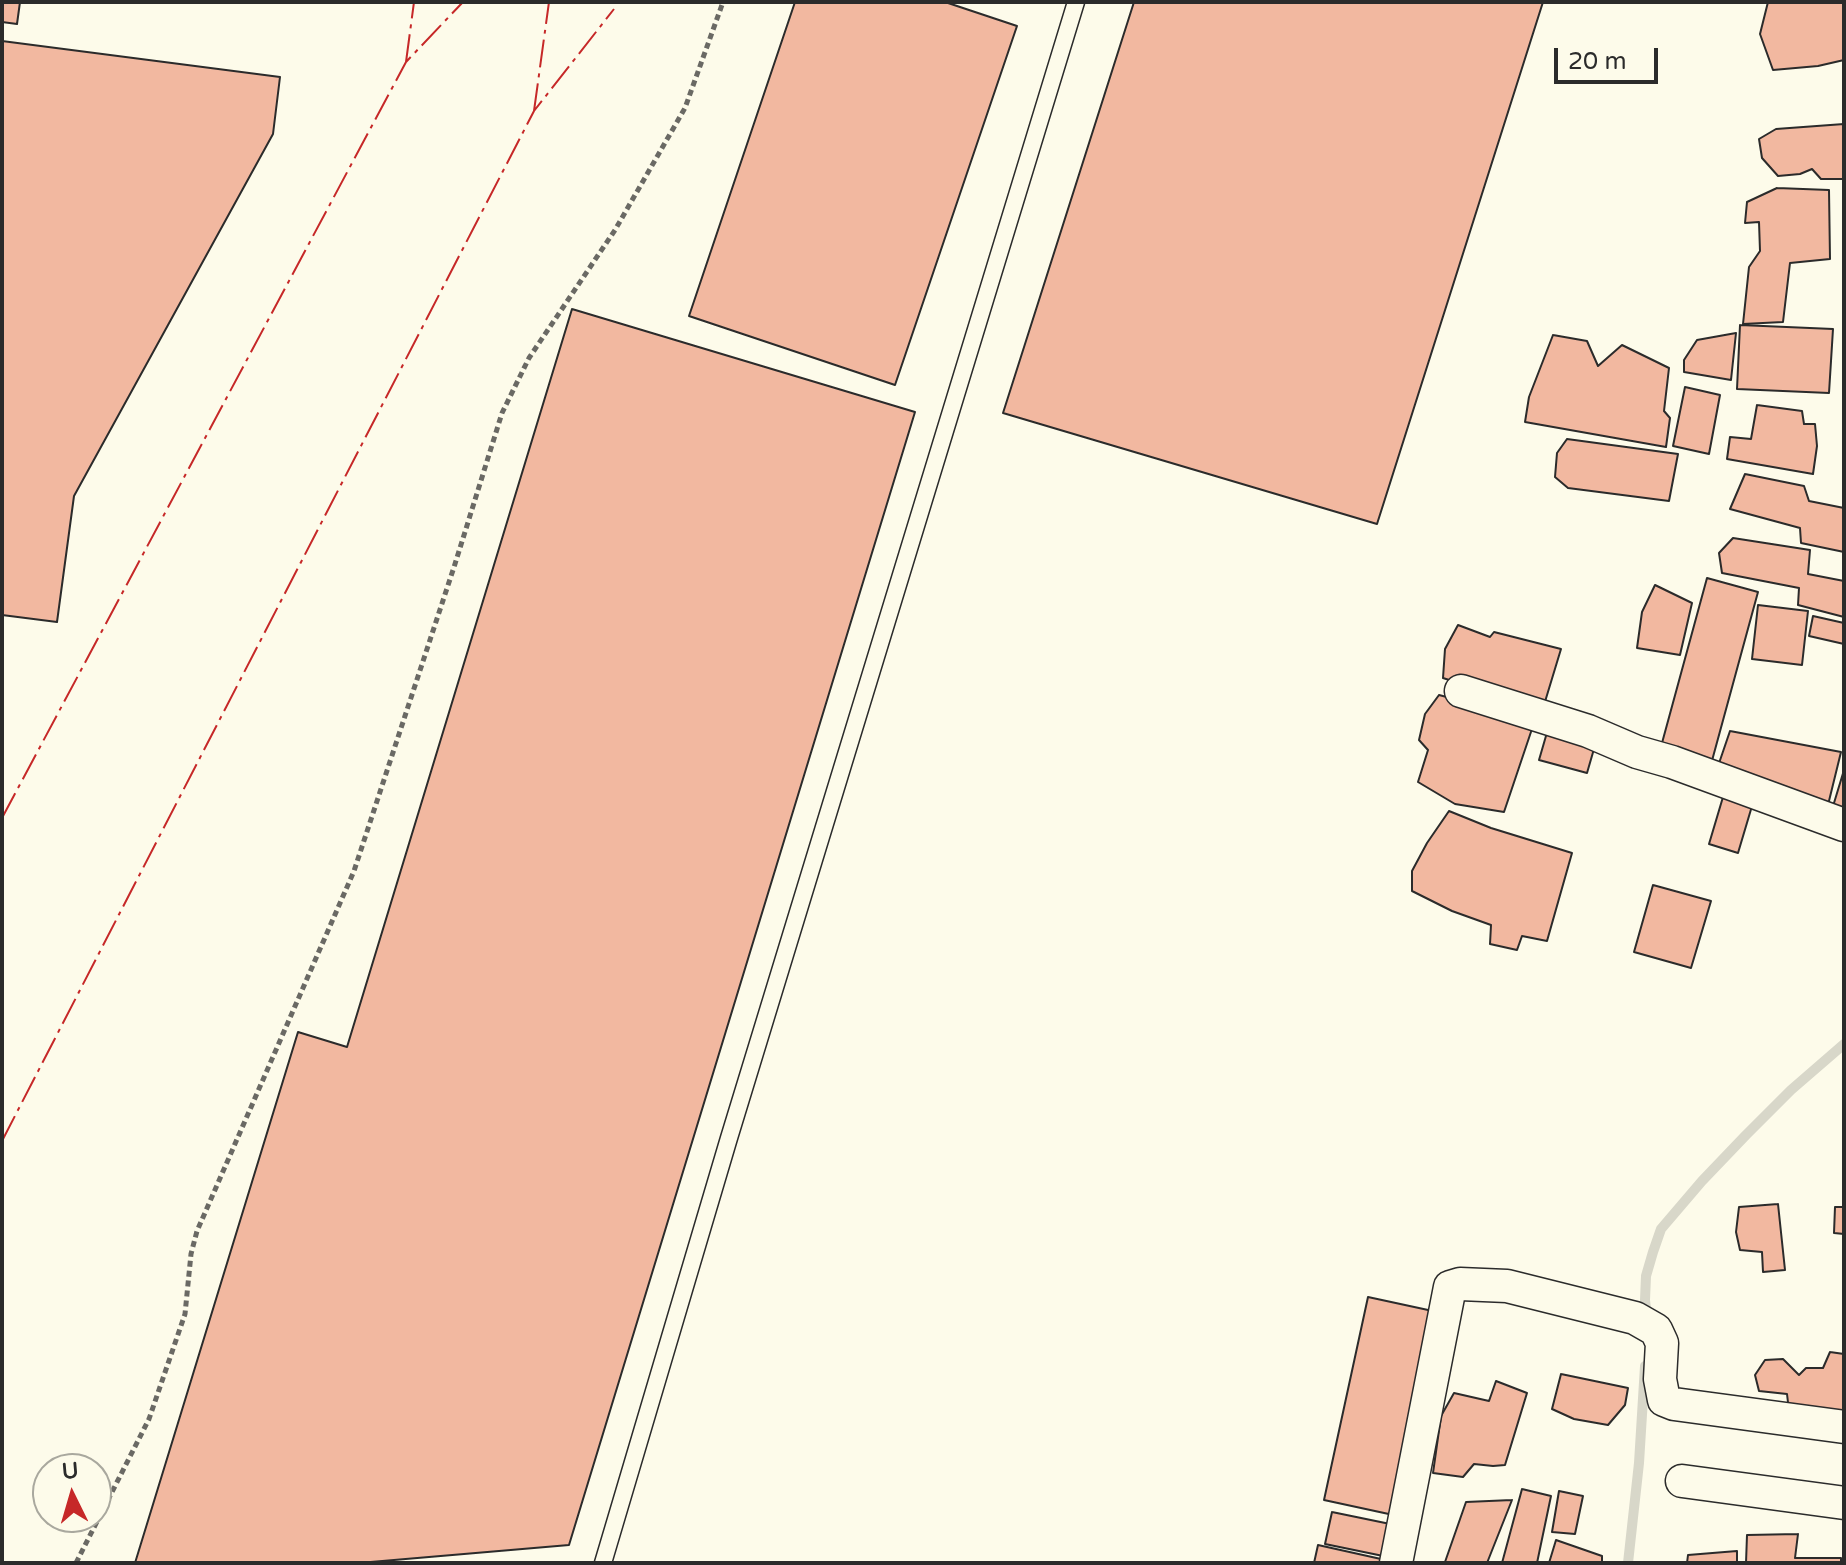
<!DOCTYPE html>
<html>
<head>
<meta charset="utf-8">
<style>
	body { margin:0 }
	#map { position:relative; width:1846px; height:1565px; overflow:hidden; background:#fdfbea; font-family:"Varela Round",sans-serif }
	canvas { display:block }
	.frame { position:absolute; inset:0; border:4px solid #2b2b2b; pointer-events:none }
	.north { position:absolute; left:32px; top:1453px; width:80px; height:80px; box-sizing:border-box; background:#fdfbea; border:2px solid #a9a89e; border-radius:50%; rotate:355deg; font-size:22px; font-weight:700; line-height:32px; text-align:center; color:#2b2b2b }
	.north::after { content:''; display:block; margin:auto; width:28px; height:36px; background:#c62828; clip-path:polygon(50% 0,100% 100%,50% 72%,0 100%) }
	.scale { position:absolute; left:1554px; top:48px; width:104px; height:36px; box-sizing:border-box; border:4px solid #2b2b2b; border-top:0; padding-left:10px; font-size:24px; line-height:28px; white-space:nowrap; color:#2b2b2b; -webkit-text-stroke:6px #fdfbea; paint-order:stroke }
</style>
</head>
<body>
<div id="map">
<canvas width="1846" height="1565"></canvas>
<div class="frame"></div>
<div class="north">U</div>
<div class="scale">20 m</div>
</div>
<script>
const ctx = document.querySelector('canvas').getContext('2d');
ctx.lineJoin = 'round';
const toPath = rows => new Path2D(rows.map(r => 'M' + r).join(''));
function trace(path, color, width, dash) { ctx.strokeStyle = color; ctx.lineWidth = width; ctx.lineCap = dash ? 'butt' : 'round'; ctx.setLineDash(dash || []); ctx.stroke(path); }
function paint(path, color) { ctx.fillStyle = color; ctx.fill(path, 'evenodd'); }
trace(toPath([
	[1647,1318,1645,1300,1646,1276,1653,1252,1661,1229,1702,1181,1746,1135,1791,1090,1844,1044],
	[1628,1563,1639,1463,1645,1366]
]), '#d8d7c9', 10);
const building = toPath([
	[2,2,20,2,17,24,2,22,2,2],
	[795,2,945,2,1017,26,895,385,689,316,795,2],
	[1134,2,1543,2,1377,524,1003,413,1134,2],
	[1768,2,1844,2,1844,60,1818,66,1773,70,1760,34,1768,2],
	[2,41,280,77,273,134,74,496,57,622,2,615,2,41],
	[1844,124,1844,179,1821,179,1812,169,1800,174,1778,176,1762,158,1759,139,1776,129,1844,124],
	[1777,188,1829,190,1830,259,1790,263,1783,322,1743,324,1749,267,1760,251,1759,222,1745,223,1747,202,1777,188],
	[572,309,915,412,569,1545,359,1563,135,1563,298,1032,347,1047,572,309],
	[1740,325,1833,329,1829,393,1737,389,1740,325],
	[1736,333,1731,380,1684,372,1684,360,1697,340,1736,333],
	[1553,335,1587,341,1598,366,1622,345,1669,368,1664,411,1670,418,1666,447,1525,422,1529,397,1553,335],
	[1685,387,1720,395,1709,454,1673,446,1685,387],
	[1757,405,1802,411,1804,424,1815,424,1817,446,1813,474,1727,459,1730,437,1751,439,1757,405],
	[1567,439,1678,454,1669,501,1568,488,1555,477,1557,453,1567,439],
	[1745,474,1804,486,1809,501,1844,508,1844,552,1801,543,1800,528,1730,509,1745,474],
	[1733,538,1810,550,1808,574,1844,581,1844,617,1798,605,1799,588,1722,573,1719,553,1733,538],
	[1707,578,1758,592,1710,768,1659,754,1707,578],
	[1655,585,1692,603,1680,655,1637,648,1642,612,1655,585],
	[1758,605,1808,611,1802,665,1752,659,1758,605],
	[1813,616,1844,623,1844,644,1809,636,1813,616],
	[1458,625,1490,637,1494,632,1561,649,1544,705,1483,691,1443,678,1445,649,1458,625],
	[1439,695,1535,720,1504,812,1455,804,1418,782,1428,750,1419,740,1425,714,1439,695],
	[1548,729,1596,742,1587,773,1539,760,1548,729],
	[1730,731,1841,752,1828,805,1715,775,1730,731],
	[1844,770,1844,818,1833,815,1834,803,1844,770],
	[1723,797,1752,806,1738,853,1709,844,1723,797],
	[1449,811,1491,828,1572,853,1547,941,1522,936,1517,950,1490,944,1491,925,1452,911,1412,891,1412,871,1427,843,1449,811],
	[1653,885,1711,901,1691,968,1634,952,1653,885],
	[1778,1204,1785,1270,1763,1272,1762,1252,1740,1250,1736,1232,1739,1207,1778,1204],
	[1835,1207,1844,1207,1844,1234,1834,1233,1835,1207],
	[1368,1297,1442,1313,1398,1516,1324,1500,1368,1297],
	[1830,1352,1844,1354,1844,1419,1789,1411,1787,1394,1759,1391,1755,1375,1765,1360,1783,1359,1799,1375,1806,1368,1823,1368,1830,1352],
	[1561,1374,1628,1388,1625,1405,1608,1425,1574,1419,1552,1409,1561,1374],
	[1496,1381,1527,1393,1505,1465,1493,1466,1474,1464,1463,1477,1433,1473,1441,1416,1454,1393,1489,1401,1496,1381],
	[1522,1489,1551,1496,1537,1563,1502,1563,1522,1489],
	[1559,1491,1583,1496,1575,1534,1552,1532,1559,1491],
	[1512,1500,1487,1563,1445,1562,1466,1502,1512,1500],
	[1332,1512,1395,1525,1388,1557,1325,1544,1332,1512],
	[1798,1534,1795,1558,1841,1558,1841,1563,1746,1563,1747,1535,1798,1534],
	[1556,1540,1602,1556,1602,1563,1549,1563,1556,1540],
	[1318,1545,1390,1561,1390,1563,1314,1563,1318,1545],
	[1737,1551,1737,1563,1687,1563,1688,1555,1737,1551]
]);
paint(building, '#f2b8a0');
trace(building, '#2b2b2b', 2);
const lane = toPath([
	[603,1563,729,1138,1076,2]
]);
const street = toPath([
	[1461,691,1588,731,1637,752,1672,762,1844,825],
	[1682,1481,1844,1503],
	[1396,1563,1450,1287,1460,1284,1507,1286,1635,1318,1656,1330,1662,1343,1660,1379,1664,1400,1674,1404,1844,1427]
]);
trace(lane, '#2b2b2b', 19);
trace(street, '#2b2b2b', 35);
trace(toPath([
	[76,1563,149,1419,185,1314,191,1254,197,1231,354,871,455,564,502,413,529,358,615,230,685,108,723,2]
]), '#6a6964', 5, [6, 4]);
trace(lane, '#fdfbea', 16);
trace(street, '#fdfbea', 32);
trace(toPath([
	[406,62,414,2],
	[534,111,549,2],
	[2,818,406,62,463,2],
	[2,1141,534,111,614,9]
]), '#c62828', 2, [28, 6, 4, 6]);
</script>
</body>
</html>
